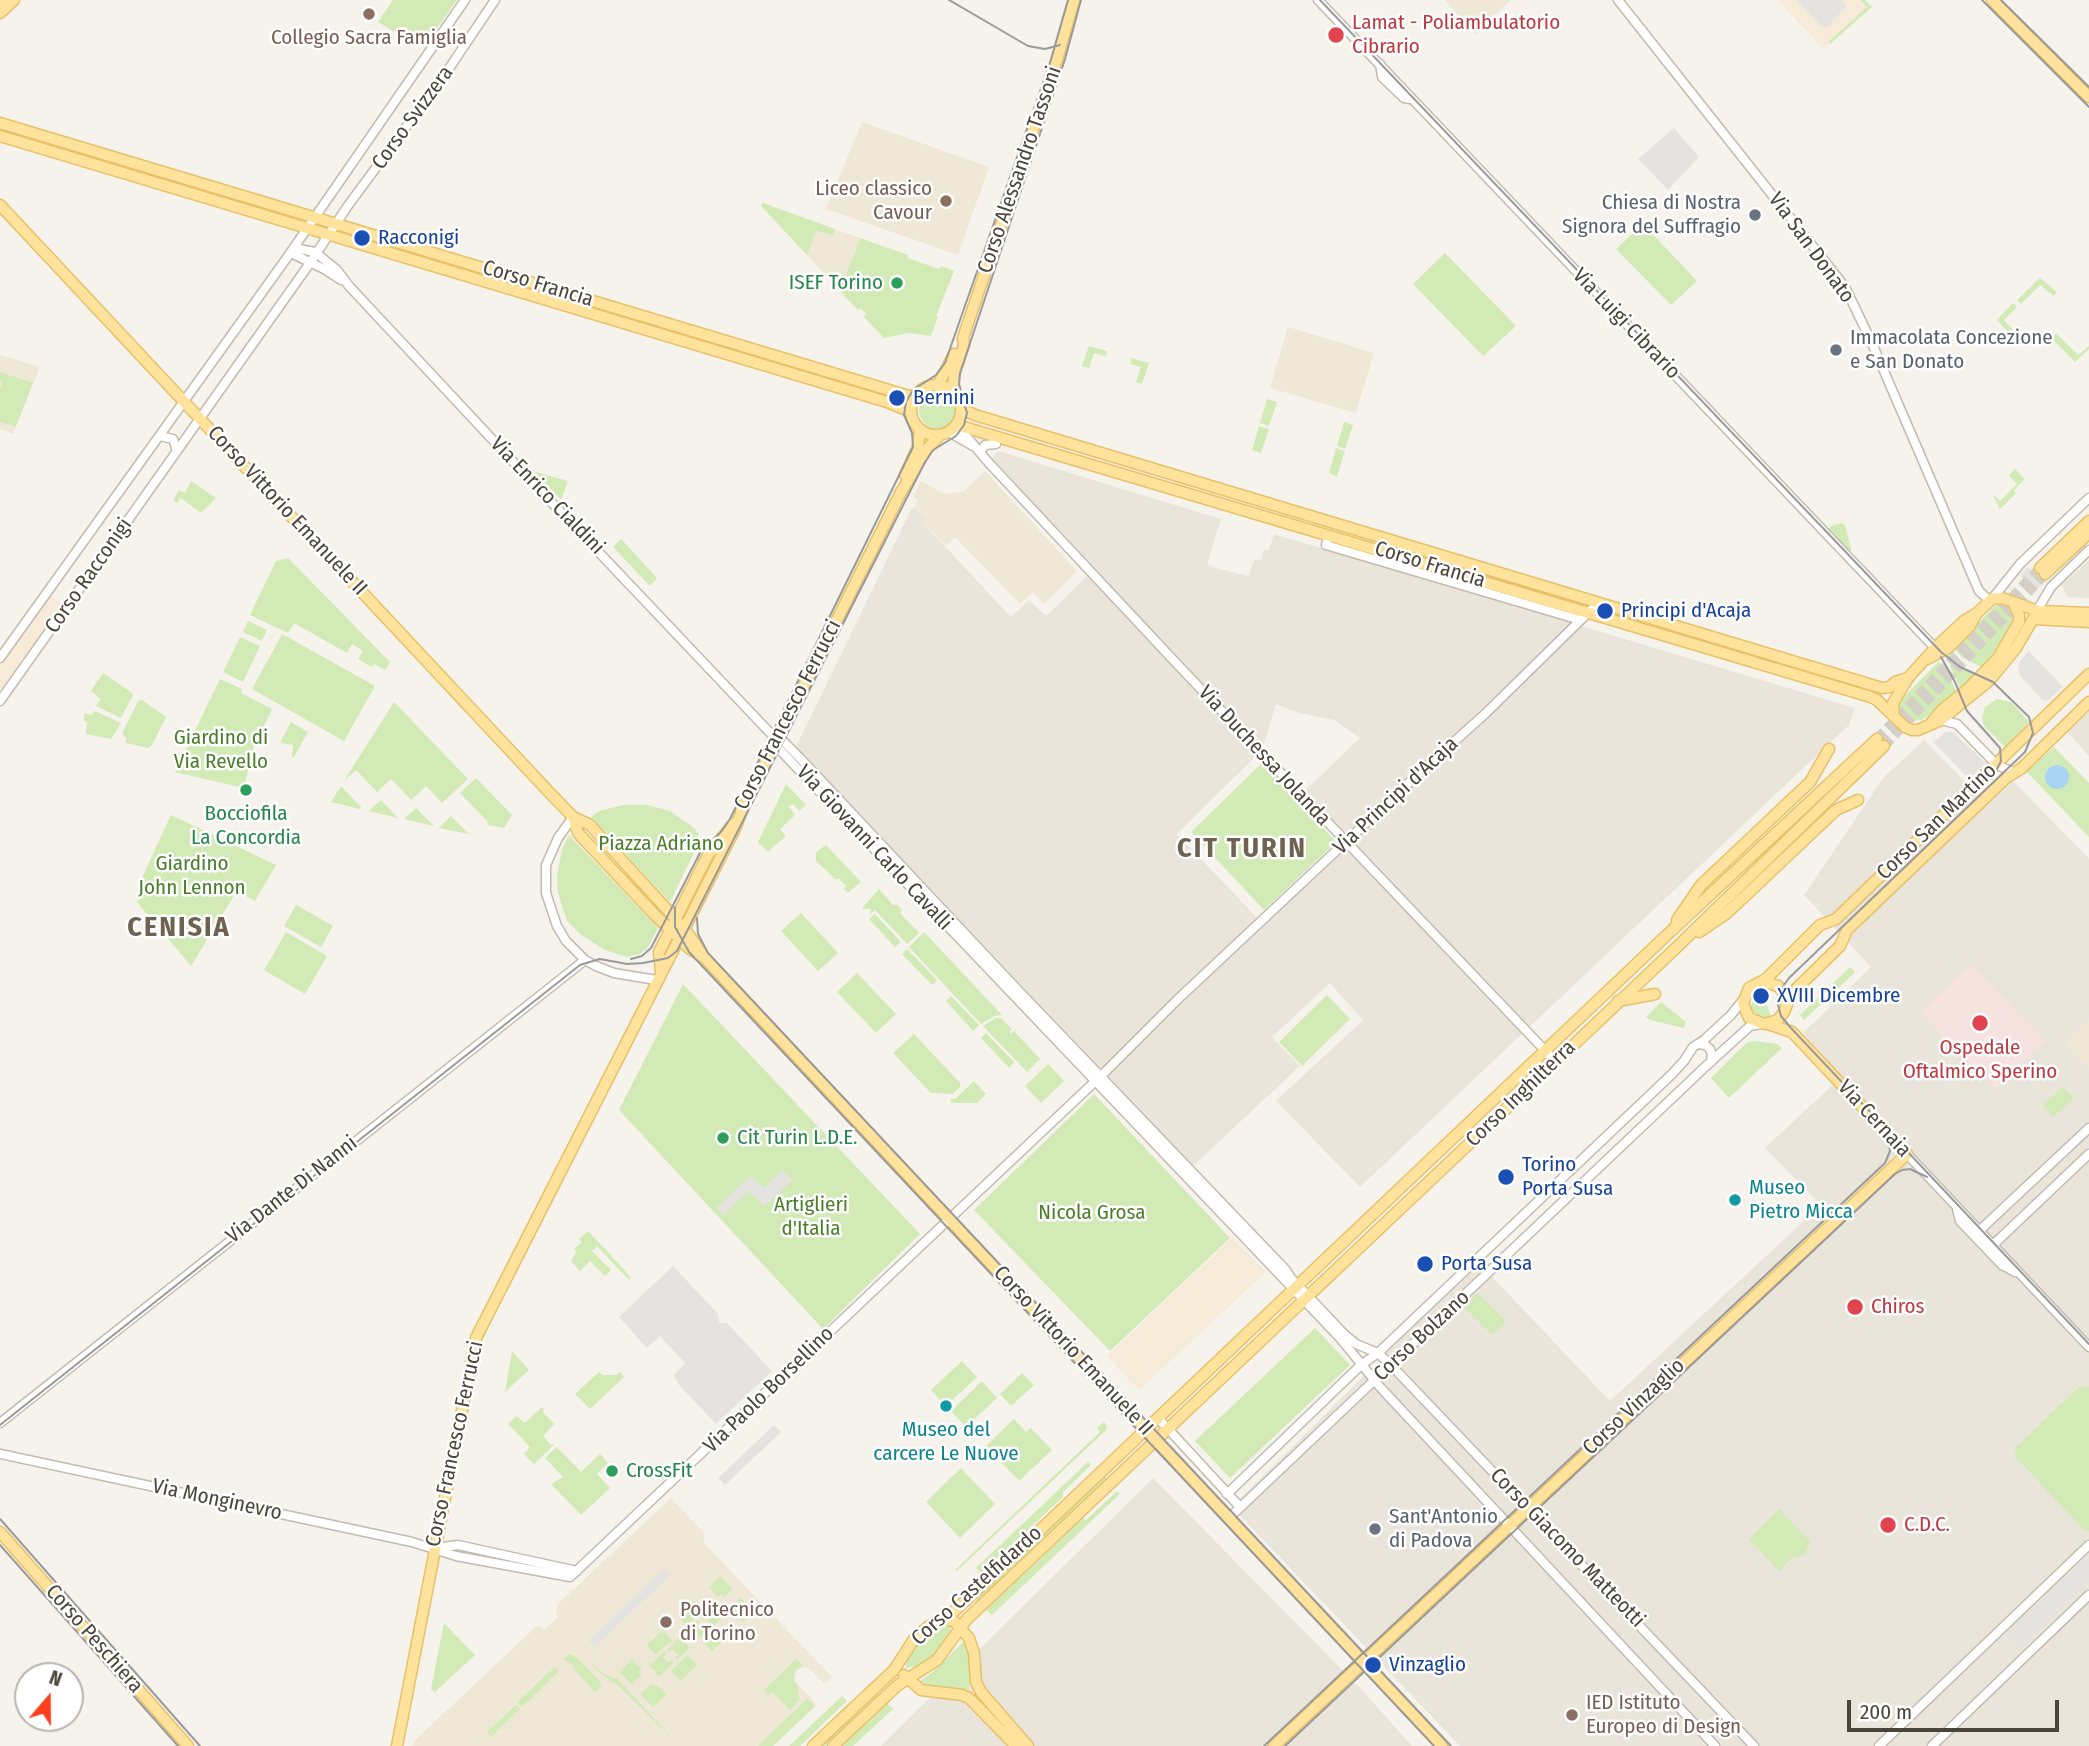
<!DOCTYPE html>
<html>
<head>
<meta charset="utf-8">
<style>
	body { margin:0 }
	#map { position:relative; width:2089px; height:1746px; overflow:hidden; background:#f6f3ec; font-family:"Fira Sans Condensed",sans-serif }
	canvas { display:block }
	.north { position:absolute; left:14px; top:1662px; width:70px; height:70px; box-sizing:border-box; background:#fff; border:2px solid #b7b4b0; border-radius:50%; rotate:20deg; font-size:19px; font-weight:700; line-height:28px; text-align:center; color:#4b4439 }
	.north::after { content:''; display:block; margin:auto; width:24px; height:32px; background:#fc3f1d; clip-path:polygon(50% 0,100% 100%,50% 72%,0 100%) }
	.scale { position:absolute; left:1847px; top:1700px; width:212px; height:32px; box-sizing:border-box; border:4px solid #4b4439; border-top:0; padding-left:9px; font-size:21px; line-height:24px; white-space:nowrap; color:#4b4439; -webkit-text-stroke:5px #fff; paint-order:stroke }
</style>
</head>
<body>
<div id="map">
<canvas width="2089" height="1746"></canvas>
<div class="north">N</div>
<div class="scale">200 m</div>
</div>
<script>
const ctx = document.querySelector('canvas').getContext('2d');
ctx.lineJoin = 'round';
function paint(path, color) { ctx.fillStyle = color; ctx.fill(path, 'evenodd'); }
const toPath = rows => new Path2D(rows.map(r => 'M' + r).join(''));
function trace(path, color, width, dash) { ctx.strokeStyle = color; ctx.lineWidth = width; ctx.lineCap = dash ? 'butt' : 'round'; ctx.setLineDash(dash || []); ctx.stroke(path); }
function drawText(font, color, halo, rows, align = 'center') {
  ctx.font = font + ' "Fira Sans Condensed",sans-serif'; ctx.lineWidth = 5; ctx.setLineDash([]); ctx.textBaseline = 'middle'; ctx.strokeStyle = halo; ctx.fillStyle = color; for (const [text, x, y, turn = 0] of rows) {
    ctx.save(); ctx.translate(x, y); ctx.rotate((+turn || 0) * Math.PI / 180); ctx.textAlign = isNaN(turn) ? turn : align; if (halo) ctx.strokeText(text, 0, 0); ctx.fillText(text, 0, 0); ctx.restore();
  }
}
paint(toPath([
	[998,451,1221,519,1207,564,1216,568,1248,576,1255,559,1261,560,1264,550,1269,550,1274,534,1855,708,1849,725,1360,1187,1276,1101,1363,1020,1330,983,1272,1037,1300,1066,1193,1166,796,747,912,508,927,516,924,524,1011,617,1029,600,1046,616,1095,568,991,459],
	[1276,704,1299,713,1334,720,1360,738,1305,791,1353,842,1264,925,1177,834,1258,754,1263,747],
	[2089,560,2089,598,2067,597,2062,585],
	[2089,711,2089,756,2067,732],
	[1924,740,1988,805,2013,781,2089,859,2089,1746,1460,1746,1232,1507,1478,1262,1610,1401,1821,1205,1765,1148,1841,1077,1803,1033,1871,967,1804,895,1884,777],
	[1153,1478,1362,1690,1412,1746,881,1746]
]), '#eae5da');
paint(toPath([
	[1778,0,1860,0,1867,7,1822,48],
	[50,595,64,605,0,697,0,665],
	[1232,1238,1266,1272,1139,1390,1107,1356]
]), '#f7ead8');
paint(toPath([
	[1445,0,1509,0,1510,1,1475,34],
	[862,122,989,167,958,255,826,209],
	[763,203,860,238,840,291,761,205],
	[1288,327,1374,353,1356,413,1270,388],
	[0,355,40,367,13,434,0,429],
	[985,471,1077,571,1044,604,1033,592,1020,604,955,537,946,546,924,523,927,516,914,509,918,500,913,497,921,481,945,494,963,492],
	[2089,1019,2089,1069,2064,1043],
	[671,1498,704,1533,704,1543,832,1677,825,1684,809,1668,802,1667,796,1672,795,1681,817,1705,773,1746,413,1746,413,1742,538,1625,544,1630,558,1617,556,1611,558,1604]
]), '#efe8d6');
paint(toPath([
	[1972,965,2046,1041,1995,1089,1921,1013]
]), '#f6e3e0');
paint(toPath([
	[393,0,457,0,426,43,417,45,378,22],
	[1860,0,1865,0,1872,7,1830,44,1828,42,1867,7],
	[763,203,835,229,833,235,816,231,807,255,761,206],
	[1643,224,1697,281,1671,305,1616,249],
	[860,238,908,255,908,258,939,269,941,266,954,271,936,316,938,317,931,336,908,333,884,338,863,316,866,314,860,308,858,310,840,291],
	[1445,253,1516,326,1483,356,1413,284],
	[2040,278,2057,292,2054,296,2040,285,2021,304,2017,300],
	[2013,303,2017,307,2004,320,2016,333,2012,336,1997,320],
	[2056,333,2078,355,2089,346,2089,349,2075,362,2052,339],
	[1089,346,1107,351,1106,356,1094,353,1089,368,1082,366],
	[1132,358,1149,363,1142,384,1136,382,1141,367,1130,364],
	[0,372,33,383,16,426,0,422,0,390,2,383,0,381],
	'919 410a18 18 0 1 1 36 0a18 18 0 1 1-36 0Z',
	[1267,399,1277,402,1269,426,1260,423],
	[1344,422,1353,425,1345,449,1337,446],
	[1259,426,1269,429,1261,453,1252,450],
	[1336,448,1345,451,1337,476,1329,473],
	[2015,469,2025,479,2014,490,2016,493,2000,509,1993,495,2000,501,2017,484,2009,475],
	[536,472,568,481,561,500,535,473],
	[191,481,216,498,201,513,181,498,177,503,173,500,179,490,185,493],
	[1842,523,1845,525,1851,549,1849,554,1828,530,1831,526],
	[621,539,657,578,650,586,613,547],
	[288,558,390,662,385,670,374,664,372,667,358,659,363,651,352,644,347,653,294,623,288,633,250,615,276,561],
	[2000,605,2014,617,2014,623,1983,668,1962,657,1953,647,1995,606],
	[248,621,267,630,262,641,243,632],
	[282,634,375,686,344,741,252,689],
	[240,637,260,646,243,682,223,672],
	[1938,662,1945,666,1957,693,1922,720,1912,721,1900,709,1898,703],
	[1952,664,1975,675,1961,690,1950,666],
	[103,673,131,692,133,695,121,718,96,706,101,699,91,691],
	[220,679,242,689,241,693,272,709,253,749,244,788,175,772],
	[1997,699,2011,702,2029,722,2005,747,1984,726,1982,718,1985,707],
	[142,700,166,717,152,745,148,748,126,743,126,738,122,734,138,701],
	[394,702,468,779,442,803,426,786,411,800,391,779,377,792,356,770,344,781],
	[95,711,121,723,111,739,86,734,87,722,84,721,84,713,91,715],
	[291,722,308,732,294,757,292,757,293,745,280,743],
	[2054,747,2089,783,2089,837,2028,773,2028,771],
	[1263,762,1336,842,1264,910,1191,832],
	[476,778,512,815,504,828,487,825,488,822,460,793],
	[786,784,806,805,799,811,793,804,789,807,795,815,780,829,786,836,768,852,758,842],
	[341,786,361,807,360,809,331,802],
	[381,800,398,818,369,811],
	[623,805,647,805,670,811,694,828,698,833,699,842,670,902,591,817,599,811],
	[416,808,434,826,404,819],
	[171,815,276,865,255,901,237,891,191,966,137,902,146,883,141,880],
	[451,816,469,834,439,828],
	[569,835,658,928,648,947,640,954,627,957,605,950,580,934,567,921,558,893,557,877,562,849],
	[826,845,861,882,848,893,844,889,846,886,839,879,835,879,816,861,816,852],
	[879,889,894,906,897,904,902,910,900,913,919,933,907,944,875,910,870,914,871,909,863,909,863,907],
	[296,905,333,926,321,947,284,926],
	[801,913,838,953,818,971,781,931],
	[875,914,901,942,895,947,869,919],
	[286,932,327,956,305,994,264,970],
	[924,932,1002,1015,994,1016,981,1024,909,947],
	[907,949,937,980,932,985,902,954],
	[1850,967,1855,972,1834,992,1829,987],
	[857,973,896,1014,876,1033,837,992],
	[683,984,920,1234,823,1329,619,1110],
	[1760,990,1768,990,1767,1005,1771,1017,1759,1017,1751,1008,1753,997],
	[1826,990,1831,995,1804,1020,1800,1015],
	[1327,995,1350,1019,1302,1066,1279,1042],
	[951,996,979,1025,973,1031,946,1001],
	[1661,1002,1686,1022,1684,1028,1650,1020,1646,1017],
	[996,1018,1001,1018,1012,1029,1009,1032,1011,1034,1014,1031,1040,1059,1027,1072,983,1026],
	[986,1033,1014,1062,1009,1068,981,1038],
	[914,1034,960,1083,960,1087,953,1094,931,1093,893,1053],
	[1754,1041,1777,1044,1782,1048,1729,1098,1711,1078,1746,1043],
	[1048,1064,1064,1081,1041,1103,1025,1086],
	[974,1081,986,1094,977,1103,951,1103,951,1099,955,1099],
	[2063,1087,2074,1098,2053,1117,2043,1105],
	[1094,1094,1230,1238,1110,1351,974,1210],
	[588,1231,620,1265,631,1278,629,1280,597,1246,592,1251,611,1270,605,1276,590,1261,580,1271,571,1261,577,1252,574,1249,582,1242,579,1239],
	[1478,1293,1506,1321,1492,1335,1464,1307],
	[1315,1328,1350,1365,1230,1478,1195,1441],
	[512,1351,529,1370,505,1392],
	[962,1361,977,1377,946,1406,931,1390],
	[599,1372,603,1375,615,1375,620,1372,624,1377,590,1409,575,1394],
	[1022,1373,1034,1385,1011,1406,1000,1394],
	[982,1381,997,1398,966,1427,951,1411],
	[2080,1386,2089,1387,2089,1531,2085,1531,2015,1456,2016,1447],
	[542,1407,544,1410,543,1412,554,1424,543,1436,551,1445,555,1444,534,1464,524,1454,530,1447,508,1424,517,1416,525,1423],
	[1014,1419,1026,1432,1031,1428,1052,1450,1019,1481,986,1446],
	[1104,1422,1107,1426,1106,1430,957,1571,955,1570,1100,1432,1097,1428],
	[557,1447,581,1472,600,1454,608,1463,597,1474,610,1488,581,1515,551,1484,563,1477,545,1458],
	[1088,1462,1091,1465,1063,1492,1063,1497,981,1574,976,1568],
	[961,1468,995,1504,960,1538,926,1502],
	[1103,1475,1107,1479,978,1601,974,1597],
	[1117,1491,1120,1494,992,1615,986,1610,1083,1518,1086,1520],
	[1779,1509,1810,1541,1805,1555,1792,1558,1779,1571,1749,1539],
	[720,1576,732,1589,725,1597,721,1594,718,1597,709,1587],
	[741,1598,753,1612,743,1622,733,1612,736,1609,733,1606],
	[694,1601,703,1610,687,1626,678,1616],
	[716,1603,720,1610,726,1614,711,1628,708,1626,711,1623,706,1617,703,1620,701,1618],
	[698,1620,700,1622,697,1626,702,1631,706,1628,708,1630,695,1642,685,1632],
	[444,1623,475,1655,435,1692,431,1689],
	[945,1624,951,1625,950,1635,936,1654,921,1665,906,1668,906,1659,921,1638,936,1628],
	[718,1626,728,1636,712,1651,702,1641],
	[663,1630,672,1640,656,1655,647,1645],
	[680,1637,690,1648,677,1660,675,1658,678,1655,672,1649,669,1652,667,1650],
	[965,1640,968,1651,971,1684,968,1689,964,1691,944,1689,919,1682,934,1671],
	[664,1652,666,1654,663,1657,668,1663,672,1660,674,1662,659,1677,655,1673,656,1671,649,1666],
	[569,1654,576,1657,600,1682,602,1686,595,1692,575,1670,573,1665,564,1659],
	[687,1655,697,1665,681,1681,671,1671],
	[632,1659,642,1669,639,1672,642,1675,632,1685,619,1672],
	[796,1659,802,1665,795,1671,793,1678,799,1689,797,1691,800,1699,790,1710,773,1692,769,1695,764,1690],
	[587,1660,604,1674,618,1680,680,1746,620,1687,601,1674],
	[555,1667,559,1671,522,1707,517,1702],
	[651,1684,654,1687,657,1685,666,1695,653,1707,640,1694],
	[876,1691,879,1695,825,1746,817,1746],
	[842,1696,847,1701,800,1746,789,1746],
	[807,1699,815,1706,773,1746,758,1746],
	[887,1703,893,1709,853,1746,843,1746],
	[516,1705,520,1709,491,1737,487,1732]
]), '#d2eab5');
paint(toPath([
	[1797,0,1842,0,1847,6,1826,28,1821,26],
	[1674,128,1699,157,1668,190,1638,159],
	[2028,567,2043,583,2035,591,2020,575],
	[2029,651,2063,687,2048,701,2043,700,2021,677,2018,667,2019,662],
	[1946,732,1953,732,1986,763,1969,779,1933,742],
	[783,1170,792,1180,765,1206,749,1191,723,1215,716,1208,751,1176,763,1188],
	[673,1266,718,1314,719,1323,727,1323,772,1371,716,1424,679,1385,674,1375,685,1363,660,1336,647,1348,619,1317],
	[774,1425,781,1432,725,1485,718,1478],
	[2089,1556,2089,1582,2024,1646,2008,1631],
	[664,1569,670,1575,595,1647,589,1641]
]), '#e5e3e0');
paint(toPath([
	'2045 777a12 12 0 1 1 24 0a12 12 0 1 1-24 0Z'
]), '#a9d4f2');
trace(toPath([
	[1877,739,2040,568],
	[1884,746,2045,574]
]), '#d4d0c8', 10, [10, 5]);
const minor = toPath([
	[1318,0,1935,648],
	[1618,0,1845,287,1871,341,1979,591,1990,601],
	[1380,64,1382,77,1404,98,1410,99],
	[294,248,315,252,337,270,349,286,519,468,773,736,783,741,799,757,1017,989,1285,1269,1291,1278,1344,1334,1356,1344,1378,1353,1391,1365,1754,1746],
	[291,253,324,269,341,280],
	[957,425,988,462,1178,665,1555,1061],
	[949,432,973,446],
	[160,436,173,439,177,451],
	[980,452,985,445,996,444],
	[1329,535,1326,545,1580,620],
	[1992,599,2020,564,2089,498],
	[2035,614,2051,587,2089,550],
	[0,658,286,259,465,0],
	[0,701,310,263,347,207,448,70,495,0],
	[1941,720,1957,724,1997,765,2015,773],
	[777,739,779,749,1340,1338,1380,1387,1715,1746],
	[573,817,558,838,546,865,546,893,557,926,566,941,585,960,596,966,614,973,656,980],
	[1698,1044,1705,1045,1710,1049,1712,1055,1711,1062],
	[1907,1154,2089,1347],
	[1957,1209,1960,1221,2002,1265,2015,1272],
	[1979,1231,2089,1128],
	[1993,1245,2089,1154],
	[1159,1419,1240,1507],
	[0,1423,585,960],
	[0,1454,412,1542,456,1556,570,1577,1104,1073,1177,1000,1416,776,1486,713,1599,602],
	[1227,1494,1361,1365,1378,1353,1671,1075,1684,1061,1693,1047,1704,1040,1731,1015,1743,1000],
	[1229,1518,1705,1067,1750,1026,1761,1024],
	[434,1548,458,1545,577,1571],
	[1879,1746,2089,1545],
	[1932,1746,2089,1595]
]);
const major = toPath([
	[1992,0,2089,97],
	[0,2,2,0],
	[0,13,14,0],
	[0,123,909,396,916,395],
	[0,136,887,402,911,412],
	[0,205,548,791,573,817,590,825,609,846,684,928,704,957,1442,1746],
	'911 410a25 25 0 1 1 50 0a25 25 0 1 1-50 0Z',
	[938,385,954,354],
	[953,391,954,375,964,345,963,338,1058,56,1074,0],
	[962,409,975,415,1882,688,1890,687,1895,682,1908,678],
	[957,425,1871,697,1877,700,1905,727,1912,730,1918,730,1941,720,1990,680,2016,648,2033,619,2089,622],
	[905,475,918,447,920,430],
	[2040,568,2089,521],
	[2045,574,2089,533],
	[1927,659,1948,648,1969,627,1975,616],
	[2089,674,1836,919,1820,925,1766,979,1749,988,1743,1003,1749,1018,1764,1024,1778,1020,1784,1012,1792,993,1840,946,1847,930,2006,778,2022,768,2089,702],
	[1894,716,1893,703,1908,678,1935,648,1964,621,1977,613,1992,599,2002,598,2038,611,2089,613],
	[1931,723,1942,710,1968,689,1998,658,2019,622,2019,615,2013,602],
	[741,811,901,492,927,449,940,435],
	[573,817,578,833,655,915,690,949,703,957],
	[1677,920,1701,885,1810,782,1829,749],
	[1699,932,1727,913,1836,810,1858,800],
	[661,972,659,952,708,855,733,824],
	[1762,981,1778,986,1784,993,1786,1004],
	[1618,1001,1655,994],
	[0,1532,188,1746],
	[943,1619,954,1621,969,1638,974,1653,976,1682,981,1692,1028,1746],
	[904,1675,921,1690,962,1695,969,1698,1016,1746],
	[397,1746,476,1338,735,829,743,808],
	[813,1746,894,1670,914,1639,929,1626,951,1614,961,1605,1669,933,1877,739],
	[833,1746,898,1685,937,1660,967,1619,1678,946,1884,746],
	[1274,1746,1907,1154,1792,1032,1768,1024]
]);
trace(minor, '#c2bbae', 11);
trace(major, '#e6c16a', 13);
trace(minor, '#fff', 8);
trace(major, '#ffe39c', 10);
trace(toPath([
	[949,0,1028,46,1045,49,1060,45],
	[1320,0,1941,652,1960,667,1993,682,2029,717,2033,733,2025,752,1789,978,1781,989,1778,1005,1781,1016,1790,1027,2089,1344],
	[1982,0,2089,107],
	[2001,0,2089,87],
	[1941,657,1955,682,1967,711,2000,748,2001,761,1992,779],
	[675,907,675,927,689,952,1434,1746],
	[697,918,698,934,708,953,1451,1746],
	[631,959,642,956,651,948,701,851,721,832,730,819,913,447,912,433,904,415,906,402,913,390,936,375,945,363,1050,63,1068,0],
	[0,1425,580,965,600,959,627,964,643,963,668,958,677,951,925,462,933,450,956,436,964,425,967,413,959,384,960,373,1065,59,1081,0],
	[0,1519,200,1746],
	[0,1545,178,1746],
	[1264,1746,1885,1163,1890,1151,1887,1135],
	[1285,1746,1895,1174,1902,1170,1910,1169,1927,1177]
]), '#9a9a9a', 2);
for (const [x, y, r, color] of [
	[369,14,7,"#8d6e63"],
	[1336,35,9,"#e0444e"],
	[946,201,7,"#8d6e63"],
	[1755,215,7,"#6b7280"],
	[362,238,9,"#1a4fb4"],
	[897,283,7,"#2e9e5b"],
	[1836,350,7,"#6b7280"],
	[897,398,9,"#1a4fb4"],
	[1605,611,9,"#1a4fb4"],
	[246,790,7,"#2e9e5b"],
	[1761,996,9,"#1a4fb4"],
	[1980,1023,9,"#e0444e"],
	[723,1138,7,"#2e9e5b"],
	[1506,1177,9,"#1a4fb4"],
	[1735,1200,7,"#0f9aa8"],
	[1425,1264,9,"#1a4fb4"],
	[1855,1307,9,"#e0444e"],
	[946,1406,7,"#0f9aa8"],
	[612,1471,7,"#2e9e5b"],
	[1888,1525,9,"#e0444e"],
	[1375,1529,7,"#6b7280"],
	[666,1622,7,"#8d6e63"],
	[1373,1665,9,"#1a4fb4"],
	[1572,1715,7,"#8d6e63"]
]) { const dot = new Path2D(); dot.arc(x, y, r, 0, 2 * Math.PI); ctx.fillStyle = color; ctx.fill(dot); trace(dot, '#fff', 2.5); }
drawText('21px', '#be3a42', '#fff', [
	["Lamat - Poliambulatorio",1352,23],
	["Cibrario",1352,47],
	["Ospedale",1980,1048,"center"],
	["Oftalmico Sperino",1980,1072,"center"],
	["Chiros",1871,1307],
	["C.D.C.",1904,1525]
], 'left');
drawText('21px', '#785e54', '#fff', [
	["Collegio Sacra Famiglia",369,38,"center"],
	["Liceo classico",932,189,"right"],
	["Cavour",932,213,"right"],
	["Politecnico",680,1610],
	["di Torino",680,1634],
	["IED Istituto",1586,1703],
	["Europeo di Design",1586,1727]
], 'left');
drawText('21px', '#4b4439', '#fff', [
	["Corso Svizzera",413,118,-54],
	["Corso Alessandro Tassoni",1020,170,-71],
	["Via San Donato",1811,248,54],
	["Corso Francia",538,284,17],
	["Via Luigi Cibrario",1626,324,46],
	["Via Enrico Cialdini",547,496,46],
	["Corso Vittorio Emanuele II",287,511,47],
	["Corso Francia",1430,565,17],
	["Corso Racconigi",89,576,-55],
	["Corso Francesco Ferrucci",788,715,-63],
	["Via Duchessa Jolanda",1264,756,47],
	["Via Principi d'Acaja",1396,796,-43],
	["Corso San Martino",1937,822,-44],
	["Via Giovanni Carlo Cavalli",874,848,47],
	["Corso Inghilterra",1521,1094,-44],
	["Via Cernaia",1874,1119,47],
	["Via Dante Di Nanni",292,1190,-38],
	["Corso Bolzano",1422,1336,-43],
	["Corso Vittorio Emanuele II",1073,1351,47],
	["Via Paolo Borsellino",769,1390,-44],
	["Corso Vinzaglio",1634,1407,-43],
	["Corso Francesco Ferrucci",455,1444,-78],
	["Via Monginevro",217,1500,12],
	["Corso Giacomo Matteotti",1567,1548,46],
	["Corso Castelfidardo",977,1586,-42],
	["Corso Peschiera",94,1639,49]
]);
drawText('21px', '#5b616d', '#fff', [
	["Chiesa di Nostra",1741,203,"right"],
	["Signora del Suffragio",1741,227,"right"],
	["Immacolata Concezione",1850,338],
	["e San Donato",1850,362],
	["Sant'Antonio",1389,1517],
	["di Padova",1389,1541]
], 'left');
drawText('21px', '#164399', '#fff', [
	["Racconigi",378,238],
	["Bernini",913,398],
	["Principi d'Acaja",1621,611],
	["XVIII Dicembre",1777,996],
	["Torino",1522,1165],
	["Porta Susa",1522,1189],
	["Porta Susa",1441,1264],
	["Vinzaglio",1389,1665]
], 'left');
drawText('21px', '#27864d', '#fff', [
	["ISEF Torino",883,283,"right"],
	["Bocciofila",246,814,"center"],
	["La Concordia",246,838,"center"],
	["Cit Turin L.D.E.",737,1138],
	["CrossFit",626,1471]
], 'left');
drawText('21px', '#4a7f2a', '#fff', [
	["Giardino di",221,738],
	["Via Revello",221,762],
	["Piazza Adriano",661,844],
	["Giardino",192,864],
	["John Lennon",192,888],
	["Artiglieri",811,1205],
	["d'Italia",811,1229],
	["Nicola Grosa",1092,1213]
]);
drawText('21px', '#0d838f', '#fff', [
	["Museo",1749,1188],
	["Pietro Micca",1749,1212],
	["Museo del",946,1430,"center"],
	["carcere Le Nuove",946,1454,"center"]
], 'left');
ctx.letterSpacing = '2px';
drawText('bold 28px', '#6e6250', '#fff', [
	["CIT TURIN",1242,849],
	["CENISIA",179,928]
]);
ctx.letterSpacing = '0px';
</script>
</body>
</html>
